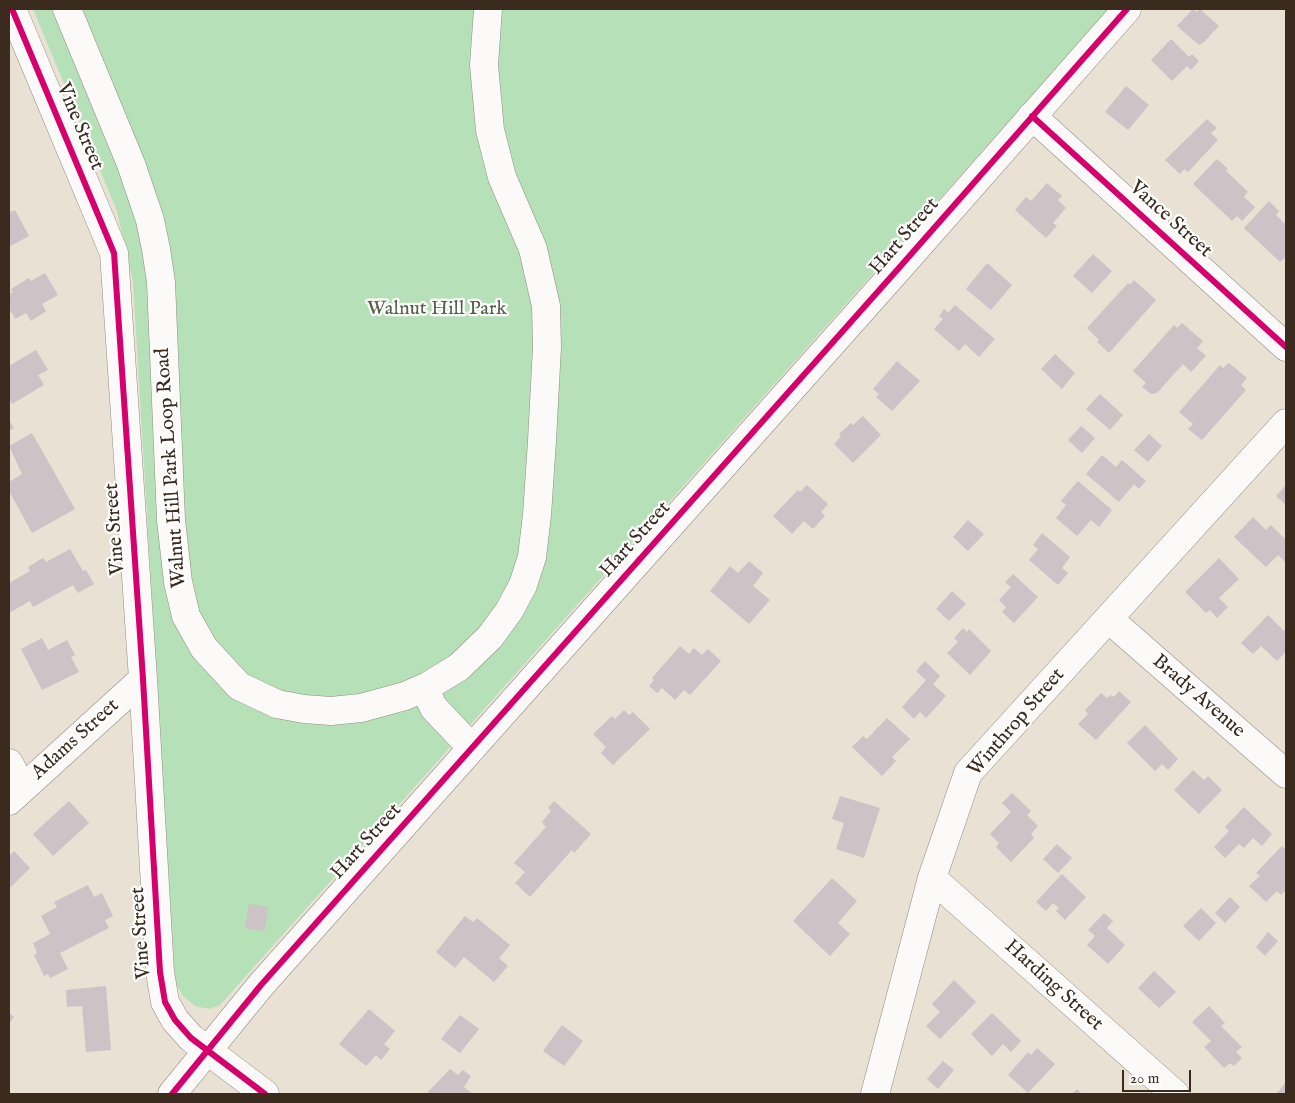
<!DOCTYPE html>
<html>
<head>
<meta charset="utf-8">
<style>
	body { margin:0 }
	#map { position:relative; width:1295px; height:1103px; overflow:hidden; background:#e9e1d3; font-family:"IM FELL English",serif }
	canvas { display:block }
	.frame { position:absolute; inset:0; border:10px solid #3b2a1e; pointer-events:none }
	.scale { position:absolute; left:1122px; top:1070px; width:69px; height:22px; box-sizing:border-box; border:2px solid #3b2a1e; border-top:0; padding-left:6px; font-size:15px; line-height:18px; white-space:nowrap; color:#3b2a1e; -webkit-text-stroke:4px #fff; paint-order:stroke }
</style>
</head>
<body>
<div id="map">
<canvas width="1295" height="1103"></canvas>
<div class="frame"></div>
<div class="scale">20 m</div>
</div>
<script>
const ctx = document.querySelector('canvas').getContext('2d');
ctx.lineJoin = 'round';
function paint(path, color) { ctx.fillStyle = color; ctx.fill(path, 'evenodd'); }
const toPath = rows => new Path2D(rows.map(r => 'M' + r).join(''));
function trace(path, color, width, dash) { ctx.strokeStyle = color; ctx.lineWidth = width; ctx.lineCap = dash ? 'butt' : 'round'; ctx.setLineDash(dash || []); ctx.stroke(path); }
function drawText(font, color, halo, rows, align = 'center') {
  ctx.font = font + ' "IM FELL English",serif'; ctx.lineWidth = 4.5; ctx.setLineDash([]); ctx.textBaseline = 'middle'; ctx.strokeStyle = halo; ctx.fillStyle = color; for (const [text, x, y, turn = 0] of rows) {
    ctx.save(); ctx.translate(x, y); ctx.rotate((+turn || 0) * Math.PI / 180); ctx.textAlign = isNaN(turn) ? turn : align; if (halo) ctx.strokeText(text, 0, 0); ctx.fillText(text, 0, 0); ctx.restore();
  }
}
paint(toPath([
	[33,9,1109,9,220,1005,209,1009,195,1006,183,996,175,982,133,281,117,211]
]), '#b6e0b7');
paint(toPath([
	[1193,9,1197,12,1200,9,1219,26,1204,42,1199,45,1177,26],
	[1171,39,1189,57,1192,54,1199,61,1191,70,1187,66,1172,81,1151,60],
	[1126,86,1149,105,1128,130,1105,112],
	[1207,119,1217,128,1211,133,1218,140,1188,172,1184,169,1180,174,1165,160],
	[1217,159,1228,169,1226,171,1248,192,1244,197,1255,207,1242,221,1237,216,1232,221,1193,184],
	[1047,183,1062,196,1058,200,1066,208,1053,223,1057,226,1046,238,1015,210,1026,197,1031,201],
	[1269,201,1279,211,1276,215,1286,225,1286,259,1285,258,1280,262,1244,228],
	[9,207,11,212,15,210,29,236,9,247],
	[1093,254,1112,271,1092,293,1073,276],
	[987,263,1012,285,991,310,966,289],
	[45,273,58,295,42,304,46,311,31,321,26,313,15,319,9,308,9,294,13,292,11,289,29,278,31,281],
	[1134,280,1156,300,1109,353,1097,342,1099,340,1087,328,1128,283,1130,285],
	[955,305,995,339,979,357,965,344,959,351,934,329,943,319,939,316,944,309,948,313],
	[1182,323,1203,341,1197,348,1206,356,1191,372,1183,364,1157,393,1151,394,1142,387,1146,383,1133,371,1174,325,1177,328],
	[36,350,48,370,38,375,44,385,12,404,9,399,9,366],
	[1055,354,1075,373,1062,389,1041,369],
	[897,361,920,381,892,411,876,397,879,394,873,389],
	[1229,363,1247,378,1241,385,1246,390,1202,440,1188,429,1193,424,1179,412,1220,365,1223,368],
	[1100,394,1123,415,1110,430,1086,409],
	[863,416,881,435,853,463,834,444,841,436,839,434,851,423,853,425],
	[9,420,14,428,9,431],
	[1081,426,1095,438,1082,453,1068,440],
	[32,433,75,509,32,533,9,491,9,482,22,474,9,446],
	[1149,434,1162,446,1148,462,1134,450],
	[1102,455,1116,467,1122,460,1146,481,1139,489,1134,484,1119,502,1086,474],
	[1078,481,1112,510,1099,527,1091,520,1077,536,1056,518,1066,505,1061,501],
	[807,485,828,504,821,512,825,516,813,529,804,521,792,534,773,516,798,490,800,492],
	[1286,485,1286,505,1276,496],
	[1253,517,1266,530,1271,525,1286,540,1286,563,1278,555,1266,567,1234,537],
	[968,520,984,534,968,551,953,537],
	[1042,533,1070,557,1062,568,1068,573,1058,585,1029,560,1038,549,1033,545],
	[70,549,83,571,86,570,94,584,78,593,73,585,33,607,30,601,9,613,9,583,30,571,28,567,43,558,46,562],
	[1219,558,1239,579,1219,598,1228,607,1217,618,1210,610,1206,613,1185,592],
	[749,561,763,573,753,586,770,600,749,624,710,591,730,566,738,573],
	[1013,574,1038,597,1014,623,1002,612,1006,607,999,600,1011,587,1005,582],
	[952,591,966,604,949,621,936,609],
	[1268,615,1284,631,1286,628,1286,651,1277,661,1261,646,1253,654,1241,643],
	[963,628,967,632,969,629,991,651,970,675,947,653,958,642,954,638],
	[42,638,48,650,67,640,75,655,71,657,79,672,42,690,21,649],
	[680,646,689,654,694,648,702,655,708,649,721,661,690,695,684,690,675,700,662,688,657,693,649,686,654,680,652,678],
	[925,661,940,676,933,684,946,696,926,718,920,712,914,719,902,707,926,680,916,671],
	[1119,691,1131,702,1096,740,1078,724,1088,714,1085,710,1101,693,1107,698,1111,695,1114,697],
	[624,710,629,715,633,712,650,729,613,765,601,753,606,747,593,734,612,716,615,719],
	[887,718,910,739,892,757,896,761,882,776,852,747,863,736,867,739],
	[1145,725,1178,759,1168,770,1162,764,1155,771,1127,743],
	[1193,770,1204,780,1208,776,1222,790,1199,814,1174,790],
	[1012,793,1031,811,1027,815,1038,826,1031,834,1034,838,1011,862,996,847,999,843,990,834,1011,812,1002,803],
	[840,796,880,808,864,858,836,849,844,823,832,819],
	[69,801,89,823,53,856,33,834],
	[554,801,591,834,574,853,572,850,530,897,515,883,525,872,514,863,546,827,542,822,551,811,548,808],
	[1244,807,1272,834,1262,846,1253,838,1244,848,1239,844,1225,858,1214,847,1229,831,1225,827],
	[1057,844,1072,858,1058,873,1043,859],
	[1282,846,1286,850,1286,890,1281,895,1277,891,1266,902,1249,886,1260,876,1256,873],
	[14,851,30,868,10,888,9,856],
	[1062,874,1086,897,1065,920,1056,911,1059,908,1053,903,1046,911,1036,902],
	[832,878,857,901,838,923,850,934,830,956,793,921],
	[88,885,94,897,102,893,113,916,105,920,109,928,60,953,68,969,50,978,48,974,44,976,34,955,37,953,33,943,50,934,41,916,57,907,54,902],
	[1230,897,1240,907,1225,923,1215,913],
	[249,904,268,907,265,929,263,931,245,928],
	[1201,908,1216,923,1199,941,1183,926],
	[1104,913,1113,921,1107,928,1125,945,1108,964,1087,945,1095,936,1088,930],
	[465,916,473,922,477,918,510,945,499,958,508,966,494,982,464,957,455,968,436,952],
	[1268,932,1278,941,1265,956,1256,947],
	[1154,971,1176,992,1159,1008,1138,988],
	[954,980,976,1002,940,1039,926,1026,940,1012,932,1004],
	[106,986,111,1050,86,1052,82,1006,67,1007,66,990],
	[1209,1006,1225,1023,1221,1026,1242,1047,1236,1052,1242,1058,1234,1066,1230,1063,1224,1068,1204,1047,1211,1041,1192,1022],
	[369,1009,395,1031,384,1044,390,1049,381,1060,376,1055,366,1066,339,1044],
	[9,1013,14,1017,9,1024],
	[992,1013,1021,1041,1011,1052,1003,1044,992,1056,971,1034],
	[460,1015,479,1029,460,1053,441,1039],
	[562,1025,583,1041,564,1066,543,1051],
	[1037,1048,1055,1064,1028,1093,1008,1075,1028,1052,1031,1055],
	[943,1061,954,1070,938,1089,927,1079],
	[450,1069,458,1075,463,1070,471,1076,464,1087,473,1094,426,1094],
	[1286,1082,1286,1094,1276,1094],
	[1077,1089,1082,1094,1072,1094]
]), '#cdc2c5');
const minor = toPath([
	[12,9,114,253,143,679,160,972,165,1002,175,1020,191,1038,265,1094],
	[67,9,131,164,150,220,156,249,161,282,171,520,178,582,186,616,204,648,239,686,277,704,304,709,331,711,361,708,405,696,428,686,459,667,490,637,509,611,523,585,532,557,537,515,542,441,547,347,546,306,533,249,502,177,490,130,484,65,488,9],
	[1032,116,1286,347],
	[1110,620,1286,774],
	[424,688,434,708,472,748],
	[9,763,22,788],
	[9,801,143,679],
	[932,878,1175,1094],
	[172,1094,261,985,898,269,1127,9],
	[875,1094,932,878,968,773,1286,423]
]);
trace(minor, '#938c83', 29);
trace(minor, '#fcfaf8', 28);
trace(toPath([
	[12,9,114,253,143,679,160,972,165,1002,175,1020,191,1038,265,1094],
	[1032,116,1286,347],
	[172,1094,261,985,898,269,1127,9]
]), '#d6006c', 6);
drawText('20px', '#3b2a1e', '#fff', [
	["Vine Street",79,127,67],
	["Vance Street",1170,220,42],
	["Hart Street",905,237,-49],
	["Walnut Hill Park Loop Road",172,468,-94],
	["Vine Street",116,529,-94],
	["Hart Street",636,540,-48],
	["Brady Avenue",1198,697,41],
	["Winthrop Street",1017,723,-49],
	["Adams Street",76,740,-42],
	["Hart Street",367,842,-48],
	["Vine Street",142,933,-94],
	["Harding Street",1053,986,42]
]);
drawText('20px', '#546045', '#fff', [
	["Walnut Hill Park",437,310]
]);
</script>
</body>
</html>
